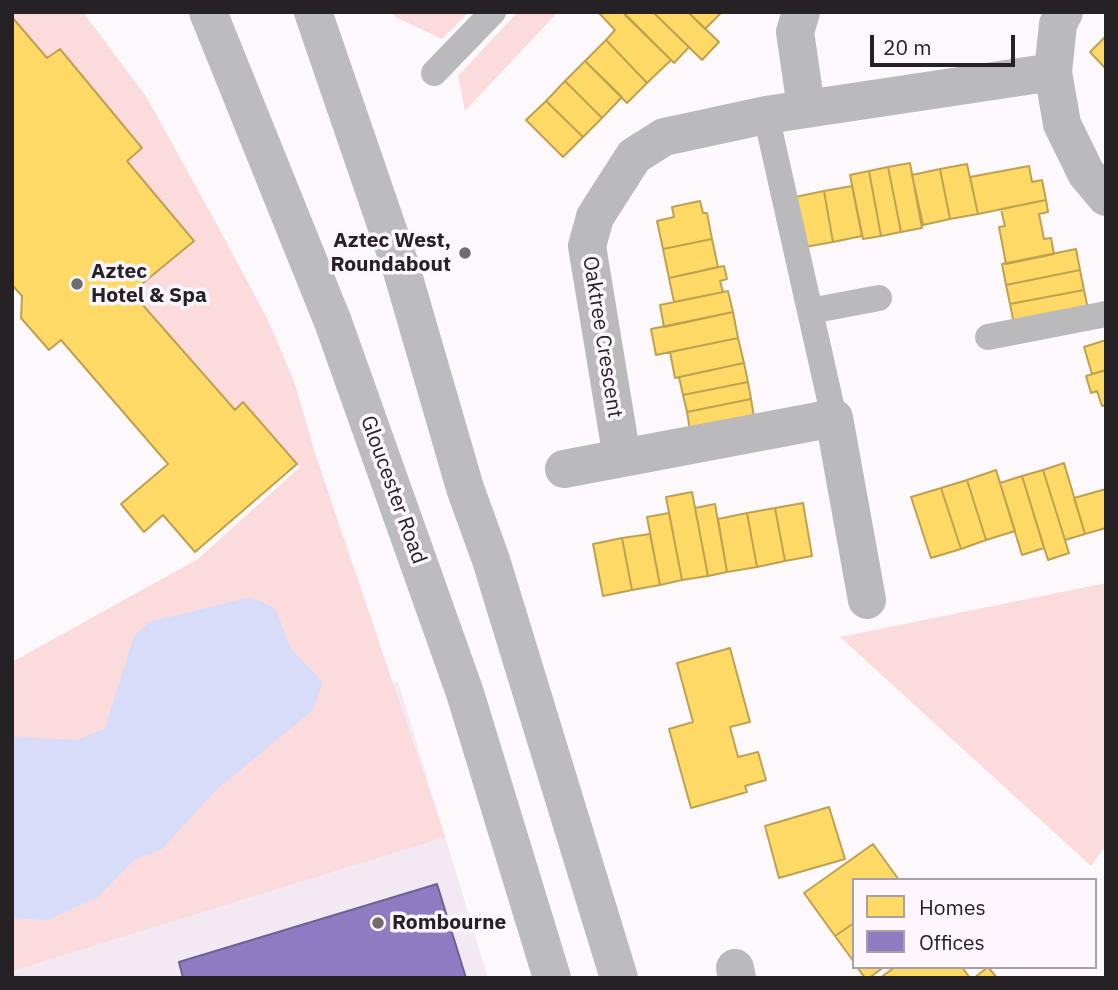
<!DOCTYPE html>
<html>
<head>
<meta charset="utf-8">
<style>
	body { margin:0 }
	#map { position:relative; width:1118px; height:990px; overflow:hidden; background:#fcf8fc; font-family:"IBM Plex Sans",sans-serif }
	canvas { display:block }
	.frame { position:absolute; inset:0; border:14px solid #252124; pointer-events:none }
	.legend { position:absolute; left:852px; top:878px; width:245px; height:91px; box-sizing:border-box; background:#fef6fe; border:2px solid #a7a1a7; margin:0; padding:9px 12px; list-style:none; font-size:21px; color:#252124 }
	.legend li { display:flex; align-items:center; gap:14px; height:35px }
	.legend b { width:35px; border:2px solid #a7a1a7 }
	.scale { position:absolute; left:870px; top:35px; width:145px; height:32px; box-sizing:border-box; border:4px solid #252124; border-top:0; padding-left:9px; font-size:21px; line-height:24px; white-space:nowrap; color:#252124; -webkit-text-stroke:5px #fef6fe; paint-order:stroke }
</style>
</head>
<body>
<div id="map">
<canvas width="1118" height="990"></canvas>
<div class="frame"></div>
<ul class="legend">
<li><b style="height:19px;background:#ffd966"></b>Homes</li>
<li><b style="height:19px;background:#8e7cc3"></b>Offices</li>
</ul>
<div class="scale">20 m</div>
</div>
<script>
const ctx = document.querySelector('canvas').getContext('2d');
ctx.lineJoin = 'round';
function paint(path, color) { ctx.fillStyle = color; ctx.fill(path, 'evenodd'); }
const toPath = rows => new Path2D(rows.map(r => 'M' + r).join(''));
function trace(path, color, width, dash) { ctx.strokeStyle = color; ctx.lineWidth = width; ctx.lineCap = dash ? 'butt' : 'round'; ctx.setLineDash(dash || []); ctx.stroke(path); }
function drawText(font, color, halo, rows, align = 'center') {
  ctx.font = font + ' "IBM Plex Sans",sans-serif'; ctx.lineWidth = 7; ctx.setLineDash([]); ctx.textBaseline = 'middle'; ctx.strokeStyle = halo; ctx.fillStyle = color; for (const [text, x, y, turn = 0] of rows) {
    ctx.save(); ctx.translate(x, y); ctx.rotate((+turn || 0) * Math.PI / 180); ctx.textAlign = isNaN(turn) ? turn : align; if (halo) ctx.strokeText(text, 0, 0); ctx.fillText(text, 0, 0); ctx.restore();
  }
}
paint(toPath([
	[398,682,488,978,12,978,12,774]
]), '#f2e9f2');
paint(toPath([
	[12,12,83,12,147,98,221,232,269,322,295,384,315,453,445,837,12,971,12,662,198,559,300,467,244,402,235,410,141,303,143,283,193,241,127,161,142,147,60,49,47,58,12,17],
	[393,12,469,12,442,39,395,17],
	[518,12,558,12,465,111,458,76],
	[1106,583,1106,845,1091,866,840,637]
]), '#fbdbdc');
paint(toPath([
	[251,597,275,608,291,649,323,682,313,710,215,791,162,849,134,860,98,897,48,920,12,918,12,737,78,740,105,728,134,636,149,622]
]), '#d7ddf8');
const homes = toPath([
	[623,12,671,60,647,83,606,40,615,30,599,13,623,12],
	[628,12,653,12,689,47,674,63,625,15,628,12],
	[653,12,688,12,719,42,702,60,653,12],
	[688,12,719,12,720,14,705,29,688,12],
	[12,17,47,58,60,49,142,148,127,161,194,241,143,283,141,303,235,410,243,402,297,464,195,552,163,515,144,532,121,504,168,464,61,340,49,350,21,318,22,296,12,285,12,17],
	[1106,36,1106,69,1090,52,1106,36],
	[606,40,647,83,627,103,585,61,606,40],
	[585,61,622,97,602,118,565,81,585,61],
	[565,81,602,118,583,137,546,101,565,81],
	[546,101,583,137,563,157,526,120,546,101],
	[910,163,922,228,901,232,888,167,910,163],
	[967,164,978,214,950,219,940,169,967,164],
	[1029,166,1032,182,1042,180,1046,200,978,214,970,177,1029,166],
	[888,167,901,232,881,236,869,171,888,167],
	[940,169,950,219,923,225,912,175,940,169],
	[869,171,881,236,863,239,850,175,869,171],
	[852,186,862,236,833,242,824,191,852,186],
	[824,191,833,242,805,247,795,197,824,191],
	[1046,200,1048,212,1039,214,1044,239,1051,238,1054,254,1006,264,999,227,1005,226,1001,209,1046,200],
	[700,201,703,213,707,213,712,239,663,249,657,221,674,217,672,207,700,201],
	[712,239,718,267,669,278,663,249,712,239],
	[1076,249,1080,270,1006,285,1002,264,1076,249],
	[724,266,727,279,720,281,723,292,674,302,669,278,724,266],
	[1080,270,1084,290,1010,304,1006,285,1080,270],
	[1084,290,1088,309,1014,324,1010,304,1084,290],
	[728,291,733,312,664,327,660,305,728,291],
	[733,312,738,338,656,355,651,329,733,312],
	[738,338,744,363,675,378,670,352,738,338],
	[1106,340,1106,370,1092,374,1084,347,1106,340],
	[744,363,748,382,683,395,679,377,744,363],
	[1106,370,1106,405,1102,406,1097,391,1091,393,1086,376,1106,370],
	[748,382,751,399,687,412,683,395,748,382],
	[751,399,754,417,690,430,687,412,751,399],
	[1064,463,1085,534,1065,540,1043,470,1064,463],
	[996,470,1015,531,986,540,967,480,996,470],
	[1043,470,1069,553,1048,560,1022,476,1043,470],
	[1022,476,1044,548,1022,555,1000,483,1022,476],
	[967,480,986,540,961,549,941,488,967,480],
	[941,488,961,549,931,558,911,497,941,488],
	[1106,489,1106,528,1085,534,1074,498,1106,489],
	[692,492,708,576,682,580,666,497,692,492],
	[803,503,812,556,785,561,775,508,803,503],
	[715,504,727,572,708,576,695,508,715,504],
	[775,508,785,561,757,567,747,513,775,508],
	[669,513,682,580,660,585,647,517,669,513],
	[747,513,757,567,727,572,718,519,747,513],
	[650,534,660,585,632,590,622,538,650,534],
	[622,538,632,590,603,596,593,544,622,538],
	[730,648,750,722,730,727,738,757,758,752,766,780,745,786,747,792,691,808,669,729,693,722,677,663,730,648],
	[829,807,845,859,779,878,765,826,829,807],
	[873,844,899,880,854,880,854,923,835,936,804,893,873,844],
	[854,923,854,962,835,936,854,923],
	[857,967,884,967,869,978,865,978,857,967],
	[895,967,962,967,970,978,880,978,895,967],
	[988,967,997,978,974,978,988,967]
]);
paint(homes, '#ffd966');
trace(homes, '#bea252', 2);
const offices = toPath([
	[437,884,466,978,183,978,179,962,437,884]
]);
paint(offices, '#8e7cc3');
trace(offices, '#6e6193', 2);
trace(toPath([
	[434,73,493,12],
	[766,115,834,418],
	[810,311,879,298],
	[988,337,1106,314]
]), '#bab9bb', 26);
trace(toPath([
	[801,12,795,32,806,107],
	[1064,12,1058,24,1053,72,1062,124,1086,173,1106,197],
	[622,458,587,246,595,217,634,156,664,137,766,115,1053,72],
	[564,469,834,418,867,600],
	[735,968,737,978]
]), '#bab9bb', 38);
trace(toPath([
	[208,12,333,322,465,693,552,978],
	[313,12,402,271,465,488,491,560,619,978]
]), '#bcbbbe', 38);
for (const [x, y, r, color] of [
	[465,253,7,"#706c70"],
	[77,284,7,"#706c70"],
	[378,923,7,"#706c70"]
]) { const dot = new Path2D(); dot.arc(x, y, r, 0, 2 * Math.PI); ctx.fillStyle = color; ctx.fill(dot); trace(dot, '#fef6fe', 2.5); }
drawText('bold 21px', '#252124', '#fef6fe', [
	["Aztec West,",451,241,"right"],
	["Roundabout",451,265,"right"],
	["Aztec",91,272],
	["Hotel & Spa",91,296],
	["Rombourne",392,923]
], 'left');
drawText('21px', '#252124', '#fef6fe', [
	["Oaktree Crescent",602,337,81],
	["Gloucester Road",393,490,70]
]);
</script>
</body>
</html>
